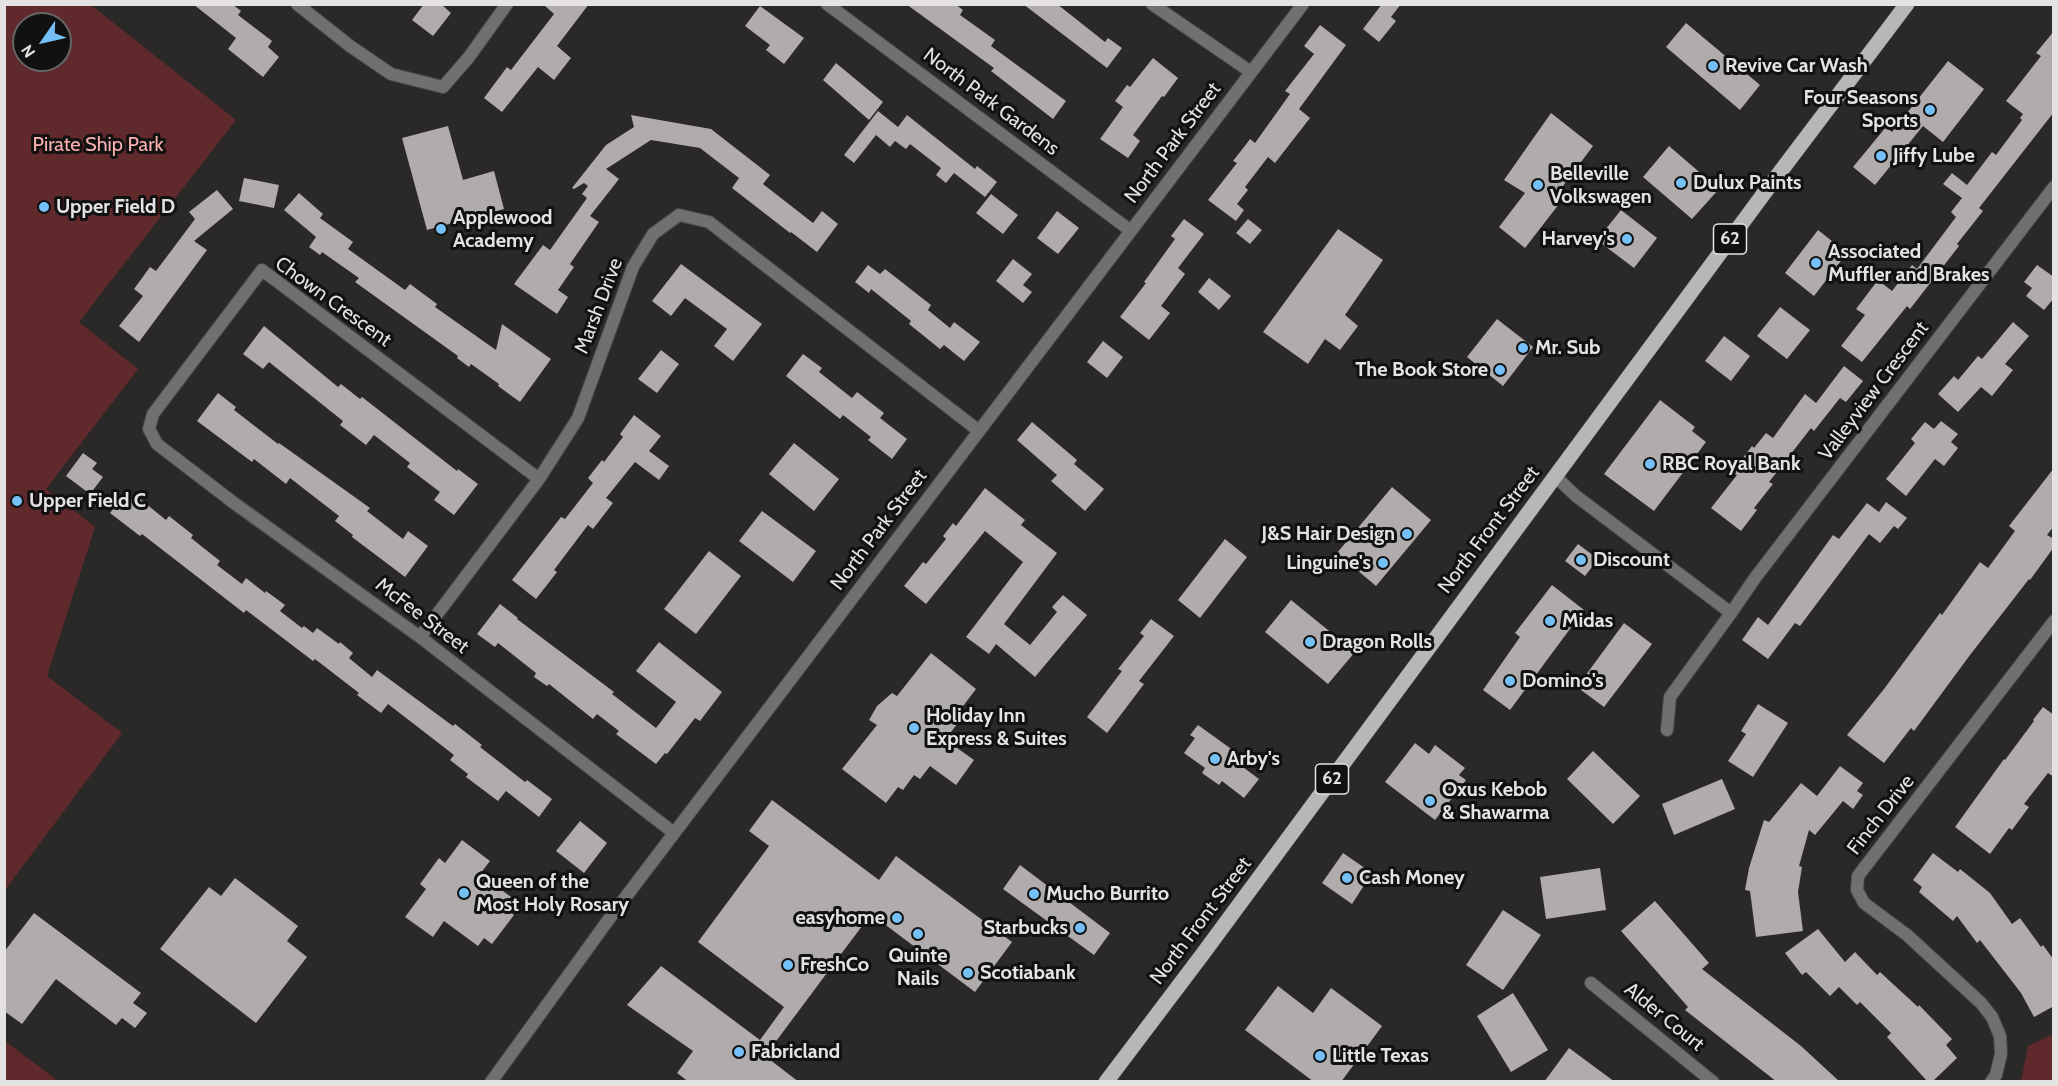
<!DOCTYPE html>
<html>
<head>
<meta charset="utf-8">
<style>
	body { margin:0 }
	#map { position:relative; width:2058px; height:1086px; overflow:hidden; background:#2b2828; font-family:Cabin,sans-serif }
	canvas { display:block }
	.frame { position:absolute; inset:0; border:6px solid #e4e2e2; pointer-events:none }
	.north { position:absolute; left:12px; top:12px; width:60px; height:60px; box-sizing:border-box; background:#121111; border:2px solid #666565; border-radius:50%; rotate:236deg; font-size:16px; font-weight:700; line-height:24px; text-align:center; color:#e4e2e2 }
	.north::after { content:''; display:block; margin:auto; width:21px; height:27px; background:#75c0f6; clip-path:polygon(50% 0,100% 100%,50% 72%,0 100%) }
</style>
</head>
<body>
<div id="map">
<canvas width="2058" height="1086"></canvas>
<div class="frame"></div>
<div class="north">N</div>
</div>
<script>
const ctx = document.querySelector('canvas').getContext('2d');
ctx.lineJoin = 'round';
function paint(path, color) { ctx.fillStyle = color; ctx.fill(path, 'evenodd'); }
const toPath = rows => new Path2D(rows.map(r => 'M' + r).join(''));
function trace(path, color, width, dash) { ctx.strokeStyle = color; ctx.lineWidth = width; ctx.lineCap = dash ? 'butt' : 'round'; ctx.setLineDash(dash || []); ctx.stroke(path); }
function drawText(font, color, halo, rows, align = 'center') {
  ctx.font = font + ' Cabin,sans-serif'; ctx.lineWidth = 6; ctx.setLineDash([]); ctx.textBaseline = 'middle'; ctx.strokeStyle = halo; ctx.fillStyle = color; for (const [text, x, y, turn = 0] of rows) {
    ctx.save(); ctx.translate(x, y); ctx.rotate((+turn || 0) * Math.PI / 180); ctx.textAlign = isNaN(turn) ? turn : align; if (halo) ctx.strokeText(text, 0, 0); ctx.fillText(text, 0, 0); ctx.restore();
  }
}
paint(toPath([
	[5,4,91,5,236,120,79,322,138,369,46,489,95,527,47,676,122,733,5,890],
	[24,24,60,24,60,60,24,60],
	[2053,1034,2053,1081,2021,1081,2028,1046],
	[5,1041,58,1081,5,1081]
]), '#60292b');
paint(toPath([
	[193,4,232,4,241,11,238,15,272,41,268,47,279,57,263,77,228,49,236,38],
	[424,4,441,4,451,13,433,36,412,20],
	[543,4,589,4,557,46,571,58,554,80,538,67,502,112,484,98,507,67,511,70,554,14],
	[906,4,955,4,963,10,960,15,995,40,991,46,1066,101,1053,119,991,71,994,68],
	[1023,4,1057,4,1105,42,1108,38,1122,48,1107,68],
	[1382,4,1401,4,1391,17,1396,21,1379,42,1363,29],
	[760,6,804,38,784,64,766,50,770,45,745,26],
	[1686,23,1760,85,1740,110,1666,47],
	[1320,25,1346,45,1299,109,1310,118,1275,163,1268,157,1245,187,1248,190,1237,204,1244,210,1236,221,1208,200,1237,163,1233,161,1244,147,1250,139,1255,143,1290,94,1285,91,1314,54,1304,46],
	[2054,31,2054,112,1979,208,1983,211,1957,244,1959,246,1910,309,1907,306,1862,362,1841,346,1865,315,1856,309,1878,280,1892,291,1912,265,1917,269,1956,217,1951,212,1962,198,1943,184,1952,173,1967,185,1992,152,1996,155,2022,120,2020,118,2023,114,2006,101,2041,56,2036,53],
	[1153,58,1178,78,1164,97,1162,96,1133,135,1140,141,1128,158,1100,139,1123,107,1115,101,1127,85,1130,87],
	[1948,61,1984,89,1943,142,1923,126,1875,185,1853,167,1886,127,1892,132],
	[836,63,883,102,869,120,823,80],
	[878,111,898,127,907,115,975,169,977,166,997,182,985,197,954,173,946,183,936,175,941,168,910,144,906,149,895,141,890,147,876,135,854,163,844,155],
	[1551,113,1593,146,1560,190,1566,195,1525,248,1499,227,1525,193,1504,180],
	[631,115,711,129,770,175,763,184,813,223,822,211,838,224,817,252,791,232,790,233,732,188,739,178,700,148,651,140,606,169,619,179,590,216,599,222,570,264,574,267,558,290,568,297,557,314,514,284,543,245,550,250,587,198,582,194,588,186,584,183,574,189,572,188,606,145,634,127],
	[448,126,463,180,494,171,504,209,427,230,402,138],
	[1669,146,1719,189,1692,219,1643,177],
	[244,178,279,185,274,208,239,201],
	[217,190,233,209,194,241,207,250,139,342,119,326,143,296,134,289,150,267,156,271,195,219,189,212],
	[299,193,323,214,320,218,353,242,348,249,405,290,410,284,437,304,435,307,496,350,502,324,551,359,520,402,498,386,499,384,471,364,469,367,457,358,458,356,355,282,359,278,322,252,320,255,309,247,316,237,284,210],
	[991,194,1018,215,1003,234,976,213],
	[1621,210,1657,238,1634,268,1597,240],
	[1057,211,1079,228,1058,254,1037,238],
	[1184,219,1204,234,1178,268,1185,274,1161,306,1170,313,1149,340,1120,317,1146,283,1144,282,1175,239,1171,236],
	[1248,219,1262,230,1250,244,1236,233],
	[1338,229,1383,260,1345,315,1358,326,1340,350,1325,339,1308,364,1263,332],
	[1818,230,1847,253,1814,296,1785,273],
	[1013,259,1032,274,1023,285,1032,292,1023,303,996,281],
	[681,264,762,324,733,361,714,346,727,329,685,298,671,316,652,301],
	[868,265,880,274,885,269,931,305,928,310,950,328,954,322,980,342,964,361,944,345,940,349,909,324,911,321,871,289,869,293,855,282],
	[2037,265,2054,277,2054,298,2044,310,2026,296,2032,288,2024,282],
	[1209,278,1231,296,1219,310,1198,292],
	[1780,307,1810,330,1787,359,1757,336],
	[1497,319,1533,347,1503,386,1467,357],
	[2013,322,2029,336,2005,364,2013,370,1992,396,1981,387,1958,412,1938,394,1954,376,1958,380,1978,356,1982,359],
	[264,326,338,387,341,384,360,399,362,397,457,471,458,469,478,484,454,515,434,500,440,492,407,467,410,463,374,435,366,445,340,425,343,421,269,362,263,369,243,354],
	[1724,336,1750,356,1731,381,1705,361],
	[1103,341,1123,357,1107,378,1087,362],
	[661,350,679,364,657,393,638,379],
	[803,354,822,368,819,372,852,398,857,392,884,413,880,418,907,439,892,459,868,440,871,437,843,415,840,419,786,376],
	[1844,366,1863,381,1846,402,1840,398,1814,431,1811,428,1769,482,1773,484,1754,508,1757,510,1741,531,1711,508,1737,475,1732,472,1752,446,1754,448,1766,433,1773,438,1805,394,1816,403],
	[218,393,236,407,234,410,278,444,279,443,370,508,367,511,403,539,408,531,428,546,405,577,352,537,353,535,335,521,339,516,290,478,286,484,254,459,252,462,197,421],
	[1660,400,1695,427,1692,431,1706,442,1654,511,1604,474],
	[634,415,661,436,649,451,669,466,659,480,635,462,606,498,613,503,593,529,588,525,554,570,557,572,536,599,512,580,561,517,565,519,593,483,588,478,602,460,604,462,623,437,620,434],
	[1941,421,1958,434,1951,442,1958,448,1944,466,1935,459,1906,496,1886,479,1915,443,1911,439,1925,422,1934,429],
	[1032,422,1077,460,1074,464,1104,489,1085,511,1051,481,1057,475,1017,440],
	[794,443,839,479,814,511,769,474],
	[83,453,97,463,92,469,103,477,90,494,66,476],
	[2054,468,2054,526,2047,535,2054,539,2054,547,2030,580,2029,579,1970,655,1914,731,1911,728,1884,763,1847,735,1884,689,1940,613,1942,615,1980,562,1988,568,2015,531,2009,526],
	[1392,487,1431,520,1376,586,1337,553],
	[985,488,1025,520,1021,525,1057,553,1004,624,1030,645,1057,612,1052,607,1063,595,1087,615,1035,677,996,644,989,654,966,637,1023,562,985,531,926,604,904,586,923,562,926,564,946,539,943,536,953,523,956,526],
	[125,494,137,503,140,499,166,520,169,516,193,535,191,538,220,561,217,565,242,584,246,578,265,593,266,591,285,605,280,611,302,628,304,626,313,633,317,628,339,644,340,642,353,653,349,658,372,677,377,670,453,726,455,724,482,745,480,747,525,782,527,780,552,799,539,817,506,791,498,801,466,777,468,774,450,760,454,755,388,704,381,713,357,695,359,693,315,659,313,661,246,610,244,613,142,534,140,536,110,513],
	[1886,502,1907,518,1898,529,1894,526,1880,543,1869,534,1800,626,1795,623,1768,659,1742,640,1758,617,1768,625,1833,535,1839,539,1867,503,1879,512],
	[762,511,816,551,793,582,739,541],
	[1225,539,1247,557,1200,618,1178,600],
	[1578,544,1598,559,1585,576,1565,561],
	[709,551,741,576,696,634,664,609],
	[1552,585,1584,610,1510,710,1483,690,1520,637,1515,633],
	[1291,600,1355,652,1328,684,1265,632],
	[500,604,518,618,517,619,614,692,612,694,656,728,676,702,636,671,659,642,722,692,700,721,695,718,667,754,665,753,656,764,616,734,619,731,597,714,593,719,549,684,547,686,534,677,536,673,498,643,495,647,477,634],
	[1151,619,1174,636,1139,681,1144,684,1107,733,1087,717,1122,671,1118,669,1144,636,1140,633],
	[1624,623,1652,644,1604,707,1577,687],
	[931,653,976,689,957,714,961,719,951,732,956,734,950,743,974,760,956,785,930,766,920,779,914,775,903,790,898,787,886,803,842,769,877,725,869,720,877,706,892,693,897,696],
	[1758,704,1788,723,1753,777,1728,761,1746,734,1741,731],
	[2043,707,2054,715,2054,777,2048,773,2024,804,2029,807,2012,830,2009,828,1990,854,1955,827,2004,759,2005,760,2034,721,2033,720],
	[1198,725,1241,756,1236,762,1259,779,1244,798,1222,781,1219,785,1202,773,1205,768,1184,753,1195,738,1190,735],
	[1415,743,1429,754,1435,745,1465,768,1459,775,1466,780,1435,820,1385,782],
	[1593,751,1640,796,1613,824,1567,779],
	[1840,766,1863,783,1857,791,1863,795,1853,809,1843,801,1815,835,1809,830,1799,866,1802,867,1798,892,1803,931,1756,937,1750,891,1745,890,1749,868,1764,820,1769,822,1801,783,1817,796],
	[1722,779,1735,809,1674,835,1662,804],
	[772,800,879,880,896,856,1012,942,975,992,871,914,765,1056,799,1082,689,1082,677,1073,693,1051,627,1005,661,966,760,1040,784,1007,698,942,769,846,749,831],
	[580,821,607,843,584,873,556,851],
	[462,840,490,861,480,874,511,897,503,907,514,915,492,944,484,938,478,946,444,921,433,937,405,917,426,889,420,884,439,858,445,863],
	[1343,853,1372,873,1352,904,1322,883],
	[1933,853,1958,872,1960,869,1990,893,2012,924,2020,918,2041,947,2043,945,2054,960,2054,1006,2034,1017,2021,993,1980,940,1977,943,1957,916,1953,921,1919,892,1922,887,1913,880],
	[1020,865,1110,933,1094,955,1003,889],
	[1600,868,1606,910,1546,919,1540,877],
	[235,878,298,926,287,941,307,957,256,1023,160,949,209,887,221,896],
	[1655,901,1709,963,1702,969,1801,1046,1840,1082,1777,1082,1685,1010,1688,1007,1621,931],
	[1503,910,1541,935,1503,990,1466,965],
	[34,913,141,993,133,1003,147,1013,135,1028,122,1018,116,1025,56,979,22,1024,4,1011,4,952],
	[1818,929,1845,962,1855,952,1877,975,1880,972,1918,1007,1919,1005,1952,1039,1946,1045,1957,1058,1932,1082,1928,1082,1887,1037,1891,1033,1860,1002,1857,1005,1839,987,1830,996,1806,972,1802,975,1785,953],
	[1278,986,1313,1013,1331,988,1382,1026,1341,1082,1314,1082,1245,1030],
	[1513,993,1548,1050,1511,1072,1477,1016],
	[1569,1048,1615,1082,1544,1082]
]), '#b0acac');
const minor = toPath([
	[297,4,350,46,391,74,443,87,469,57,507,4],
	[1152,4,1251,72],
	[1555,476,1576,496,1731,613,1755,578,2054,187],
	[539,479,262,270,153,414,149,429,157,444,234,503,420,637,674,833],
	[420,637,539,479,578,418,633,267,653,234,679,215,709,222,979,431],
	[1667,730,1670,697,1731,613],
	[1591,983,1713,1082],
	[1991,1082,1996,1075,2001,1054,2000,1036,1992,1017,1981,1003,1907,935,1864,903,1857,890,1858,876,2054,621]
]);
const tertiary = toPath([
	[827,4,1131,231],
	[491,1082,609,919,1303,4]
]);
const primary = toPath([
	[1106,1082,1202,955,1765,192,1907,4]
]);
trace(minor, '#494646', 14);
trace(tertiary, '#494646', 14);
trace(primary, '#494646', 16);
trace(minor, '#716f6f', 12);
trace(tertiary, '#716f6f', 12);
trace(primary, '#b9b6b6', 15);
for (const [x, y, r, color] of [
	[1713,66,6,"#75c0f6"],
	[1930,110,6,"#75c0f6"],
	[1881,156,6,"#75c0f6"],
	[1681,183,6,"#75c0f6"],
	[1538,185,6,"#75c0f6"],
	[44,207,6,"#75c0f6"],
	[441,229,6,"#75c0f6"],
	[1627,239,6,"#75c0f6"],
	[1816,263,6,"#75c0f6"],
	[1523,348,6,"#75c0f6"],
	[1500,370,6,"#75c0f6"],
	[1650,464,6,"#75c0f6"],
	[17,501,6,"#75c0f6"],
	[1407,534,6,"#75c0f6"],
	[1581,560,6,"#75c0f6"],
	[1383,563,6,"#75c0f6"],
	[1550,621,6,"#75c0f6"],
	[1310,642,6,"#75c0f6"],
	[1510,681,6,"#75c0f6"],
	[914,728,6,"#75c0f6"],
	[1215,759,6,"#75c0f6"],
	[1430,801,6,"#75c0f6"],
	[1347,878,6,"#75c0f6"],
	[464,893,6,"#75c0f6"],
	[1034,894,6,"#75c0f6"],
	[897,918,6,"#75c0f6"],
	[1080,928,6,"#75c0f6"],
	[918,934,6,"#75c0f6"],
	[788,965,6,"#75c0f6"],
	[968,973,6,"#75c0f6"],
	[739,1052,6,"#75c0f6"],
	[1320,1056,6,"#75c0f6"]
]) { const dot = new Path2D(); dot.arc(x, y, r, 0, 2 * Math.PI); ctx.fillStyle = color; ctx.fill(dot); trace(dot, '#121111', 2); }
for (const [x, y, w] of [
	[1730,239,33],
	[1332,779,33]
]) { const box = new Path2D(); box.roundRect(x - w / 2, y - 15, w, 30, 4.5); ctx.fillStyle = '#121111'; ctx.fill(box); trace(box, '#e4e2e2', 1.5); }
drawText('bold 18px', '#e4e2e2', null, [
	["62",1730,239],
	["62",1332,779]
]);
drawText('bold 20px', '#e4e2e2', '#121111', [
	["Revive Car Wash",1725,66],
	["Four Seasons",1918,98,"right"],
	["Sports",1918,121,"right"],
	["Jiffy Lube",1893,156],
	["Belleville",1550,174],
	["Volkswagen",1550,197],
	["Dulux Paints",1693,183],
	["Upper Field D",56,207],
	["Applewood",453,218],
	["Academy",453,241],
	["Harvey's",1615,239,"right"],
	["Associated",1828,252],
	["Muffler and Brakes",1828,275],
	["Mr. Sub",1535,348],
	["The Book Store",1488,370,"right"],
	["RBC Royal Bank",1662,464],
	["Upper Field C",29,501],
	["J&S Hair Design",1395,534,"right"],
	["Discount",1593,560],
	["Linguine's",1371,563,"right"],
	["Midas",1562,621],
	["Dragon Rolls",1322,642],
	["Domino's",1522,681],
	["Holiday Inn",926,716],
	["Express & Suites",926,739],
	["Arby's",1227,759],
	["Oxus Kebob",1442,790],
	["& Shawarma",1442,813],
	["Cash Money",1359,878],
	["Queen of the",476,882],
	["Most Holy Rosary",476,905],
	["Mucho Burrito",1046,894],
	["easyhome",885,918,"right"],
	["Starbucks",1068,928,"right"],
	["Quinte",918,956,"center"],
	["Nails",918,979,"center"],
	["FreshCo",800,965],
	["Scotiabank",980,973],
	["Fabricland",751,1052],
	["Little Texas",1332,1056]
], 'left');
drawText('20px', '#e4e2e2', '#121111', [
	["North Park Gardens",991,102,37],
	["North Park Street",1173,143,-53],
	["Chown Crescent",333,302,36],
	["Marsh Drive",599,306,-69],
	["Valleyview Crescent",1874,391,-53],
	["North Park Street",879,530,-53],
	["North Front Street",1489,530,-53],
	["McFee Street",422,616,37],
	["Finch Drive",1881,815,-52],
	["North Front Street",1201,921,-53],
	["Alder Court",1664,1017,39]
]);
drawText('20px', '#fcb1b0', '#121111', [
	["Pirate Ship Park",98,145]
]);
</script>
</body>
</html>
